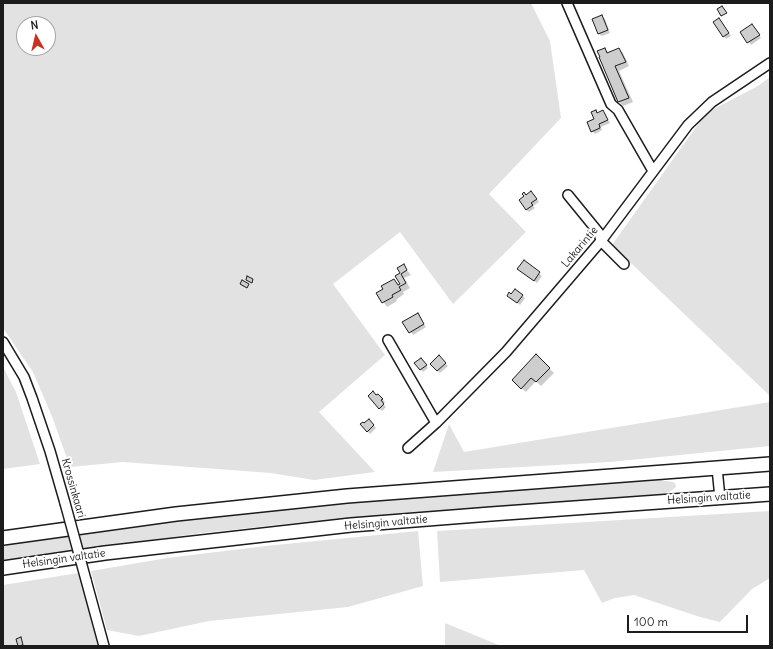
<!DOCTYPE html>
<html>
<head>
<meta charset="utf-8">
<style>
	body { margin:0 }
	#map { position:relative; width:773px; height:649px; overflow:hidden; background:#fff; font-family:Delius,sans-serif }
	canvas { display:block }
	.frame { position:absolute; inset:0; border:4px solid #1c1c1c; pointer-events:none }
	.north { position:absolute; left:16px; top:16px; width:40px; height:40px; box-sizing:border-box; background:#fff; border:1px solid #a4a4a4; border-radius:50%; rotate:352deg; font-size:11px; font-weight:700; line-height:16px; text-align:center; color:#1c1c1c }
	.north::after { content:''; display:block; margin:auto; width:14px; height:18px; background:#c8321e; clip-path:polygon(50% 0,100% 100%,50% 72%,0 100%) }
	.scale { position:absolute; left:627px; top:615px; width:121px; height:18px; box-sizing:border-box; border:2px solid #1c1c1c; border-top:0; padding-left:5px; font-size:12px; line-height:14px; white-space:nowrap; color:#1c1c1c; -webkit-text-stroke:3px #fff; paint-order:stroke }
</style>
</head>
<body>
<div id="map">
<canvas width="773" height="649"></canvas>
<div class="frame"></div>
<div class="north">N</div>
<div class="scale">100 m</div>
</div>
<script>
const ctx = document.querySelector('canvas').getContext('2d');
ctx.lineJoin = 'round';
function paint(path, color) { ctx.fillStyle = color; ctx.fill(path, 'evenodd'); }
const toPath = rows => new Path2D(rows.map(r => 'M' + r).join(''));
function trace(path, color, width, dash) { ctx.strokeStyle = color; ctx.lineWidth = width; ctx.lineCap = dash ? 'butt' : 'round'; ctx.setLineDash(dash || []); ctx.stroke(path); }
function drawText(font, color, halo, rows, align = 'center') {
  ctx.font = font + ' Delius,sans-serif'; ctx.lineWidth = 4; ctx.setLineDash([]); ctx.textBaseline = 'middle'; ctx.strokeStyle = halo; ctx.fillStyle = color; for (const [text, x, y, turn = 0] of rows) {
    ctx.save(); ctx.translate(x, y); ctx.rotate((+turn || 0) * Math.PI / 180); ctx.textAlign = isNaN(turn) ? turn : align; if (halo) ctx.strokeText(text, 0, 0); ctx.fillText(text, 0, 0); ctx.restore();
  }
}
paint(toPath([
	[3,3,531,3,550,41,561,118,489,194,526,232,453,304,400,232,333,284,385,355,319,412,375,472,314,480,271,473,123,462,70,467,53,419,33,372,3,328],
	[24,24,48,24,48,48,24,48],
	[770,77,770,396,612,245,706,113,758,86],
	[3,367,16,392,40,464,3,469],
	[770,402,770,446,610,462,433,472,449,424,464,452],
	[652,479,673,482,675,483,676,486,675,488,669,492,659,495,438,511,304,522,202,533,71,551,3,562,3,545,151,522,301,506,436,494],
	[770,511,770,578,752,589,720,622,700,617,634,595,615,598,602,603,584,570,440,582,437,531],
	[418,531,423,586,348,607,209,621,139,636,107,630,91,571,167,558,266,546],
	[78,573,100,646,3,646,3,585],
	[445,623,501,646,445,646]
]), '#e2e2e2');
paint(toPath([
	[602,16,605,19,610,33,602,36,599,34],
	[719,19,731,36,726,39,724,36],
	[755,28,761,38,751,45,742,33],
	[605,49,609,53,619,49,623,53,629,66,619,71,633,102,623,106,619,102,600,58],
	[596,111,598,114,603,111,610,123,601,127,602,130,595,134,592,131],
	[534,195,539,202,533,206,535,208,529,212,526,209,527,196],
	[524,261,542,276,537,283,521,271],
	[403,265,411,275,404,278,410,288,403,292,404,294,396,300,397,301,387,307,377,293,384,289,394,280,399,285,401,284,397,277,401,274],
	[512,295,522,295,525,298,520,305,511,298],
	[417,314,426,327,413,335,404,322],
	[536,356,554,373,541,386,536,381,526,392,513,380],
	[439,357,448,366,440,373,431,364],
	[421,359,428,368,423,372,416,364],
	[378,395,385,402,383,404,386,407,382,411,369,396,377,397],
	[369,420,376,428,370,434,361,424,364,424]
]), '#0003');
const building = toPath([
	[722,6,727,13,721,16,717,9,722,6],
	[602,15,608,30,598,34,592,19,602,15],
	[719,18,729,33,723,37,713,22,719,18],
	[752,24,760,35,747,43,740,32,752,24],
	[605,48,607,53,619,48,626,62,615,66,629,98,618,102,599,57,600,57,597,51,605,48],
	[596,110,597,113,603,110,608,120,599,124,600,128,591,132,587,122,594,119,591,112,596,110],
	[531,191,537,199,531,203,533,205,526,210,519,200,524,196,522,194,524,192,526,195,531,191],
	[524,260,540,272,534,281,517,269,524,260],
	[404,264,407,270,401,274,406,283,399,287,401,290,392,295,393,297,382,303,376,293,383,289,381,286,394,279,398,285,400,284,395,276,400,273,397,268,404,264],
	[247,276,253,279,252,283,246,280,247,276],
	[242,280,249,284,247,288,240,284,242,280],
	[515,289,523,295,517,303,507,296,509,292,511,294,515,289],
	[418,313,424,324,409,333,402,322,418,313],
	[536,354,550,368,536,382,531,378,521,389,512,380,536,354],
	[439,355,446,363,437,371,430,364,439,355],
	[421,358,427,365,420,370,414,363,421,358],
	[373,391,376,395,378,394,383,399,381,400,384,404,379,409,368,396,373,391],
	[369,419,374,425,367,432,360,424,363,422,364,423,369,419],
	[21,637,23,645,18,646,16,639,21,637]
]);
paint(building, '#cecece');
trace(building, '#1c1c1c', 1);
const minor = toPath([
	[567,3,611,104,618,110,653,171],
	[568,195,599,233,601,241,624,264],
	[388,340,436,423],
	[3,342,24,377,32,398,50,451,65,503],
	[408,448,436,423,506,352,601,241,688,125,712,102,770,63],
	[717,468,720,498],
	[86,580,104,646]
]);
const highway = toPath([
	[3,538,176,514,347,496,770,464],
	[3,568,105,553,351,525,491,514,770,494]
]);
trace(minor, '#1c1c1c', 12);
trace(highway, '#1c1c1c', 16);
trace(minor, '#fff', 9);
trace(highway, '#fff', 13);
const minorBridge = toPath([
	[65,503,86,580]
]);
trace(minorBridge, '#1c1c1c', 12, []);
trace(minorBridge, '#fff', 9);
drawText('11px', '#1c1c1c', '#fff', [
	["Lakarintie",580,247,-50],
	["Krossinkaari",73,488,74],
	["Helsingin valtatie",709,498,-4],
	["Helsingin valtatie",386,523,-5],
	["Helsingin valtatie",64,559,-8]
]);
</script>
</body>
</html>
